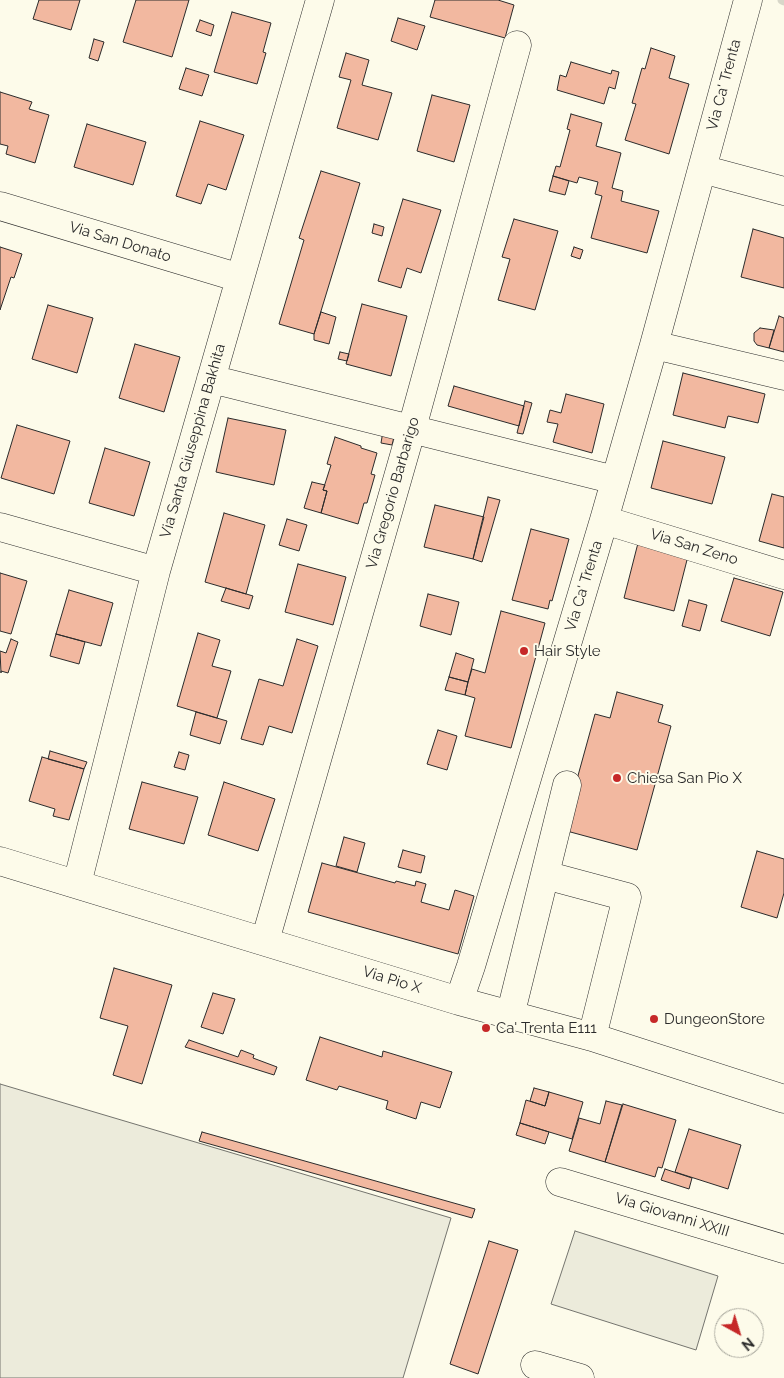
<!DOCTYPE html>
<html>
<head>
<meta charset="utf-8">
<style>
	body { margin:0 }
	#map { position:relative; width:784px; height:1378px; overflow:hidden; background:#fdfbea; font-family:Raleway,sans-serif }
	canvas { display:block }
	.north { position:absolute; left:714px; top:1308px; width:50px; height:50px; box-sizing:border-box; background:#fdfbea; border:1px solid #a9a89e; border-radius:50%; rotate:141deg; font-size:14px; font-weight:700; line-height:20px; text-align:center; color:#2b2b2b }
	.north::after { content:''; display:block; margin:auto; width:18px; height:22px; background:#c62828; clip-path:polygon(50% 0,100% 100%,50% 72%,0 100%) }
</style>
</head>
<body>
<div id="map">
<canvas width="784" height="1378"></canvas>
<div class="north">N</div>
</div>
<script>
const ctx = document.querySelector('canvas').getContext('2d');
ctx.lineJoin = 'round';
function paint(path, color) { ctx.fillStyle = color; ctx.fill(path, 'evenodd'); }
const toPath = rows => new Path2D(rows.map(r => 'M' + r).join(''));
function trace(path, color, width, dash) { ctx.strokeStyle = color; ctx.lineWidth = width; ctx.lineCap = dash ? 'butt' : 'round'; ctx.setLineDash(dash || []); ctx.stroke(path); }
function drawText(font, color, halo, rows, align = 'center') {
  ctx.font = font + ' Raleway,sans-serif'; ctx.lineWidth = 4; ctx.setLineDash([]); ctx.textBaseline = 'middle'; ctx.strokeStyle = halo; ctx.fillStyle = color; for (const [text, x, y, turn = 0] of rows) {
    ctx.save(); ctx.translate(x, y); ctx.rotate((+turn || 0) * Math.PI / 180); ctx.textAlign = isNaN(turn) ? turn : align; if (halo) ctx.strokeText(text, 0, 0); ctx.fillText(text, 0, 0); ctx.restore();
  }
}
const green = toPath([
	[0,1084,451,1218,403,1378,0,1378,0,1084],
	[575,1231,718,1276,696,1350,551,1304,575,1231]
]);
paint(green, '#ecebdb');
trace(green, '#74746e', 1);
trace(toPath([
	[782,0,784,1]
]), '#d8d7c9', 9);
const building = toPath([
	[39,0,80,0,71,30,33,19,39,0],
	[136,0,189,0,172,57,123,42,136,0],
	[435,0,498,0,514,5,505,38,430,17,435,0],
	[232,12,271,23,263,52,266,53,257,84,214,72,232,12],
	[398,18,425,26,417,50,391,41,398,18],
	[200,20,214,25,211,36,196,31,200,20],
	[94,39,104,42,98,61,89,58,94,39],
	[651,48,675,56,669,78,689,84,669,154,625,140,636,104,632,103,642,68,645,69,651,48],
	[346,53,369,60,362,85,392,93,378,140,337,128,351,80,339,77,346,53],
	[571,62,611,74,612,70,619,72,615,89,609,87,604,104,557,90,560,75,566,77,571,62],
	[186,68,209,75,202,96,179,89,186,68],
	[0,92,32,102,29,109,49,115,35,163,6,154,8,146,0,144,0,92],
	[432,95,470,105,454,162,417,151,432,95],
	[571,114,602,123,596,146,621,153,612,188,623,191,621,201,659,211,647,253,591,238,602,196,595,194,598,182,579,177,577,183,553,176,556,166,560,167,570,130,567,129,571,114],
	[200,121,244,135,226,190,208,184,201,204,176,196,200,121],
	[87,124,146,142,133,185,74,167,87,124],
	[321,171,360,183,314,334,279,324,304,240,299,238,321,171],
	[553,176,569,181,565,195,549,191,553,176],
	[403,199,441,210,421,273,407,268,401,288,378,281,403,199],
	[514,219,558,231,535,310,498,300,510,259,502,257,514,219],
	[374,224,384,227,382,236,372,233,374,224],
	[753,229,784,238,784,288,741,277,753,229],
	[0,247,22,254,14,278,11,277,0,310,0,247],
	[574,247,583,250,580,259,571,256,574,247],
	[362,304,407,316,391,376,346,364,362,304],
	[48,305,93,318,77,373,32,359,48,305],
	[321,312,336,317,329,344,314,340,314,334,321,312],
	[779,316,784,318,784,352,769,348,779,316],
	[760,328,774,330,769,348,757,345,754,341,754,333,760,328],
	[135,344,180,357,164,412,119,398,135,344],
	[340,352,349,354,347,361,338,359,340,352],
	[683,373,765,394,758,423,728,416,725,428,673,415,683,373],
	[454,386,524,406,519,426,448,406,454,386],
	[566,394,604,404,592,453,553,442,558,424,547,422,550,410,561,413,566,394],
	[525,401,532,403,523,434,517,433,525,401],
	[228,418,286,430,274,485,216,472,228,418],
	[17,425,70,441,54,494,1,478,17,425],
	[383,431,395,433,392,445,381,443,383,431],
	[335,437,361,446,361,448,377,453,371,474,375,475,367,503,364,503,358,524,321,513,327,491,323,490,331,465,327,464,335,437],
	[663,441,725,457,712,504,651,488,663,441],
	[105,448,150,462,134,516,89,503,105,448],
	[312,482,325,485,323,490,327,491,321,513,304,508,312,482],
	[772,494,784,497,784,548,759,541,772,494],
	[488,497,500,500,482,562,473,559,488,497],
	[435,505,484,517,473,559,424,547,435,505],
	[224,513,265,525,246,594,205,582,224,513],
	[287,519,307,525,299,551,279,545,287,519],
	[531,529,569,539,552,601,550,600,548,609,512,600,531,529],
	[638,543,688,556,674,611,624,598,638,543],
	[298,564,346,577,333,625,285,612,298,564],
	[0,573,27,581,11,634,0,631,0,573],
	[734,578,783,592,770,636,721,621,734,578],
	[226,588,253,596,249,609,221,601,226,588],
	[69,590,113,603,101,646,56,634,69,590],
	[428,594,459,602,451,635,420,626,428,594],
	[689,600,707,605,700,631,682,626,689,600],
	[501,611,545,623,511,748,465,736,475,698,465,695,468,682,472,669,485,673,501,611],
	[198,633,220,640,212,666,231,671,217,718,177,706,198,633],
	[56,634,85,642,79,664,50,656,56,634],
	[11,639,18,642,8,673,1,671,1,673,0,651,6,653,11,639],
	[297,639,318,646,292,733,269,726,263,745,241,739,259,679,283,686,297,639],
	[456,653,474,659,468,682,449,677,456,653],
	[449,677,468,682,465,695,445,690,449,677],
	[617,692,663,705,658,722,671,726,637,850,563,830,595,714,610,718,617,692],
	[196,712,227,721,220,744,190,735,196,712],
	[438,730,457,736,447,770,427,764,438,730],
	[50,751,87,762,84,769,48,759,50,751],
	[179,752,189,755,185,770,174,767,179,752],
	[42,757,84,769,69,820,53,816,55,809,29,801,42,757],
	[142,782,198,797,184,844,129,829,142,782],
	[224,782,275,799,258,851,208,835,224,782],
	[344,837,365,843,357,872,336,866,344,837],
	[403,850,425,856,421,873,398,867,403,850],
	[757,851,784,859,784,893,777,918,741,907,757,851],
	[322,863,395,883,396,881,415,886,416,881,426,884,421,902,449,910,455,890,474,896,458,954,308,912,322,863],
	[114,968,172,985,142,1084,113,1075,128,1026,100,1018,114,968],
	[213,993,235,999,223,1034,201,1027,213,993],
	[320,1037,382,1057,383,1051,452,1072,440,1108,421,1102,416,1119,386,1109,388,1101,339,1086,337,1090,306,1080,320,1037],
	[189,1040,238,1057,241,1050,254,1055,253,1058,277,1067,274,1075,185,1047,189,1040],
	[534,1088,549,1092,545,1106,530,1101,534,1088],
	[549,1092,583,1102,572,1139,520,1123,526,1100,545,1106,549,1092],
	[606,1101,622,1105,605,1162,569,1151,579,1118,600,1124,606,1101],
	[623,1104,676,1120,662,1168,658,1167,655,1177,605,1162,623,1104],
	[520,1123,549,1132,545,1144,516,1135,520,1123],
	[689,1129,741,1145,728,1189,675,1172,689,1129],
	[202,1132,475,1209,472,1218,199,1141,202,1132],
	[665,1169,692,1178,689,1189,661,1180,665,1169],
	[489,1241,518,1250,478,1374,450,1364,489,1241]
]);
paint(building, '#f2b8a0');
trace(building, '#2b2b2b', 1);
const minor = toPath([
	[702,169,784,191],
	[0,206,240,278],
	[654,345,784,376],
	[211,379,615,480],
	[604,520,784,575],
	[0,527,156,571],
	[0,861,459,1001,592,1037,784,1099],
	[545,875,627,897,592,1037],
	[77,884,156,571,320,0],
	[265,941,412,428,517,45],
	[459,1001,471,966,604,520,654,345,748,0],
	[510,1016,567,785],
	[560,1182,784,1249],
	[535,1365,580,1378]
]);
trace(minor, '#2b2b2b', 29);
trace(minor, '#fdfbea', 28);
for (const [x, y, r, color] of [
	[524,651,5,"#c62828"],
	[617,778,5,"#c62828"],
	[654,1019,5,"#c62828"],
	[486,1028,5,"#c62828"]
]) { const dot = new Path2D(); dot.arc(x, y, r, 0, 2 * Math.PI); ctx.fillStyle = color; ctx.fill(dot); trace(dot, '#fdfbea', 2); }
drawText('15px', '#2b2b2b', '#fdfbea', [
	["Via Ca' Trenta",724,85,-75],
	["Via San Donato",120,242,17],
	["Via Santa Giuseppina Bakhita",193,441,-74],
	["Via Gregorio Barbarigo",393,493,-74],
	["Via San Zeno",694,547,17],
	["Via Ca' Trenta",584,586,-73],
	["Via Pio X",392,980,17],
	["Via Giovanni XXIII",672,1215,17]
]);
drawText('15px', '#2b2b2b', '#fdfbea', [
	["Hair Style",534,651],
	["Chiesa San Pio X",627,778],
	["DungeonStore",664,1019],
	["Ca' Trenta E111",496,1028]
], 'left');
</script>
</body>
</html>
